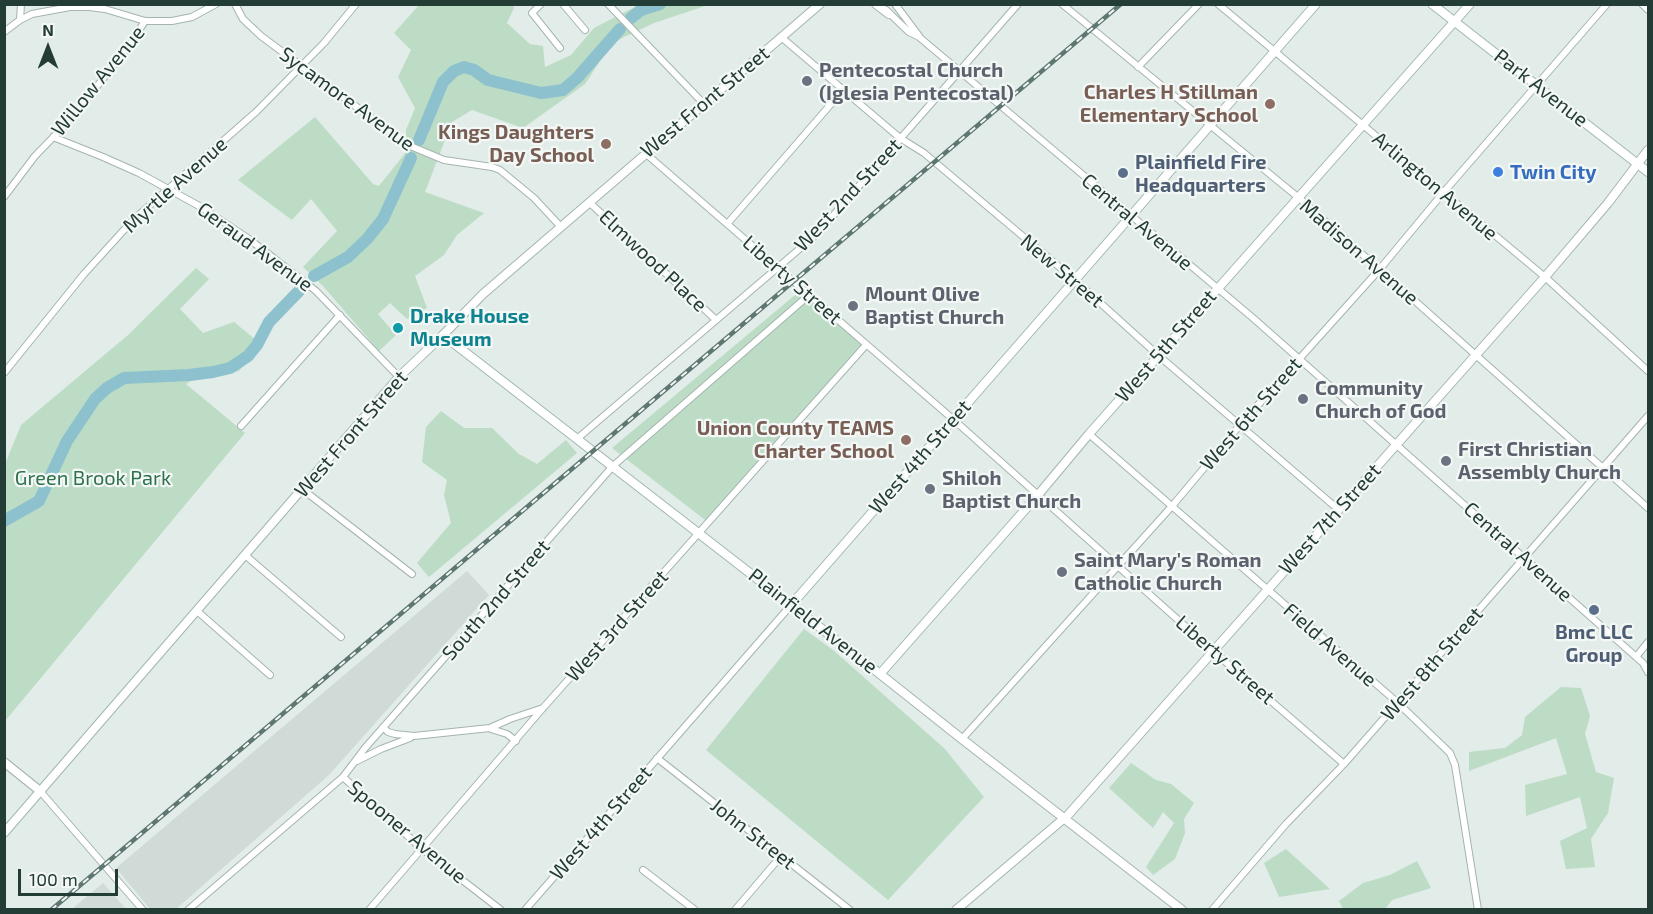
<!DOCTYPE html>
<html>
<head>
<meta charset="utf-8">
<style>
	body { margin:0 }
	#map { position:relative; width:1653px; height:914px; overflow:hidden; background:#e2ece8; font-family:"Exo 2",sans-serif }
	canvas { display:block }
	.frame { position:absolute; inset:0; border:6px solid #233c36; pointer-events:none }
	.north { position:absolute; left:18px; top:18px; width:60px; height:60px; -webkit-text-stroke:4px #f3f8f6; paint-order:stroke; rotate:0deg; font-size:16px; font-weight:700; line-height:24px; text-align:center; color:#233c36 }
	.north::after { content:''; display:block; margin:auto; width:21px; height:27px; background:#233c36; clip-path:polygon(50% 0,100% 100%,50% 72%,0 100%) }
	.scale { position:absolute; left:18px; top:869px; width:100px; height:27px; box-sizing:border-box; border:3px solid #233c36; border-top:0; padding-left:8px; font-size:18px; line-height:21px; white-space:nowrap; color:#233c36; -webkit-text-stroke:4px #f3f8f6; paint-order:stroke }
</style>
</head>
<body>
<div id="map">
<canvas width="1653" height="914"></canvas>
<div class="frame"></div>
<div class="north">N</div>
<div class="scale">100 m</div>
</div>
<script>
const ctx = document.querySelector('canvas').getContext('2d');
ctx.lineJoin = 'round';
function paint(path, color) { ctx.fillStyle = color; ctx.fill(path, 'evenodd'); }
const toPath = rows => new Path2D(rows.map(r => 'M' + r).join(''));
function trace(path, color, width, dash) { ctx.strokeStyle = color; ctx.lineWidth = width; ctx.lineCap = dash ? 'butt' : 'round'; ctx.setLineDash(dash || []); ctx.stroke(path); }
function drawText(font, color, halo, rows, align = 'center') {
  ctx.font = font + ' "Exo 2",sans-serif'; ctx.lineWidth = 4.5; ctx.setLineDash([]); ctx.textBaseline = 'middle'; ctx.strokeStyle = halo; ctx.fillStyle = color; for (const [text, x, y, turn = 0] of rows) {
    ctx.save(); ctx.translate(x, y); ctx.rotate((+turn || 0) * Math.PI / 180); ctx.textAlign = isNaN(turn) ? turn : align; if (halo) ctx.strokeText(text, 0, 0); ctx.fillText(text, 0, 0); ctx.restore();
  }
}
paint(toPath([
	[467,571,489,595,329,775,176,909,150,909,116,868],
	[103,883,126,909,72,909]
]), '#d0dbd7');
paint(toPath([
	[480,4,513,5,514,8,507,23,530,44,543,46,545,67,571,55,594,28,637,6,708,5,654,23,622,38,610,46,585,84,523,128,472,110,452,122,425,192,484,213,457,235,444,255,415,276,427,308,407,319,390,303,378,314,396,335,379,351,323,286,303,267,337,231,311,199,292,220,238,180,315,117,373,184,379,186,406,152,406,130,415,108,398,77,411,50,394,33,419,5],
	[196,268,209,279,180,309,203,333,234,322,262,345,239,371,191,381,186,384,245,433,5,721,5,464,21,425,128,335],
	[801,290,864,345,709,523,612,448],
	[441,411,464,428,492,428,519,454,537,464,566,440,577,453,429,577,417,563,451,523,444,495,447,480,422,462,426,427],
	[804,629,833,650,944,748,984,797,888,900,706,750],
	[1561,687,1581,688,1590,716,1585,734,1596,772,1614,778,1608,813,1591,839,1595,867,1566,869,1560,841,1587,828,1580,797,1526,816,1525,785,1567,774,1556,738,1469,771,1469,752,1505,748,1522,735,1525,717],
	[1131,763,1156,780,1171,784,1194,803,1184,819,1185,833,1175,859,1153,875,1146,867,1174,823,1163,812,1153,828,1109,788],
	[1286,849,1330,889,1279,897,1264,863],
	[1417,861,1431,888,1392,900,1385,909,1343,909,1339,901,1363,883,1390,875]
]), '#bcdcc6');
trace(toPath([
	[631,18,641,10,660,4],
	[419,140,443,82,454,71,464,67,474,70,488,80,541,93,563,90,577,78,620,29],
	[314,276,348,257,367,239,383,219,411,158],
	[4,521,39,501,67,441,95,399,107,388,124,378,189,375,213,372,230,368,248,356,257,345,269,322,299,291]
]), '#8dc1ce', 12);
const minor = toPath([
	[235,4,243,19,261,36,408,145,444,160,492,167,500,170,534,198,561,227],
	[541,4,532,13,560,48],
	[563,4,585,30],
	[608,4,704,104],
	[895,4,919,36],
	[1062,4,1299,198,1648,508],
	[1218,4,1545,277,1648,371],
	[1642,4,1648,10],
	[886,10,909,32,919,37,1253,318,1643,663,1648,672],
	[20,20,32,14,70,7,89,7,105,9,145,21,172,21,192,17,216,4],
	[4,32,20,20,21,4],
	[781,37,900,138,924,153,1076,281,1159,356,1339,510],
	[1138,67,1199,4],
	[53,137,103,157,139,173,201,207,249,239,316,291,399,377],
	[645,153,954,420,1213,651,1344,764],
	[4,197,35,156,70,120,98,85,131,43,145,21],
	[590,203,715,319],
	[728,223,844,89],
	[4,373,84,274,133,220,256,112,324,43,356,4],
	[241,426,340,315],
	[1089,434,1398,703,1450,753,1455,765,1478,910],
	[578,438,817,234,1018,4],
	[302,489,412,574],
	[245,555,341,637],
	[197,611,270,675],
	[1636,657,1648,642],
	[383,727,388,732,395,734,414,736,490,728,510,719,543,708],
	[491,729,507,734,516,741],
	[962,739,1173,505,1240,425,1379,270,1443,193,1607,4],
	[657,758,850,910],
	[357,761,381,749,410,738],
	[343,777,422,849,501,910],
	[40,791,143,910],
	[643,870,695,910],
	[188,910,343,777,365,748,613,466,809,295],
	[369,910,543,708,866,345],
	[525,910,792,604],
	[735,910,781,856],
	[1212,910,1286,824,1344,764,1648,416]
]);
const tertiary = toPath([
	[876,4,889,14],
	[443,335,483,294,820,4],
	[880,674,962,739,1182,910],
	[4,762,40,791],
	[956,910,1068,815,1545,277,1608,203,1648,150]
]);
const secondary = toPath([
	[1432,4,1648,172],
	[792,604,1316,4],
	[4,833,399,377,443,335,880,674,1038,495,1089,434,1470,4]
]);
trace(minor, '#a5b4af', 8);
trace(tertiary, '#a5b4af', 10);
trace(secondary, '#a1b7b0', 10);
trace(minor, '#fff', 6);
trace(tertiary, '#fff', 8);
trace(secondary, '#fff', 8);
const rail = toPath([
	[51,910,1121,4]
]);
trace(rail, '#5e7772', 4.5);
trace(rail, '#f3f8f6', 2, [7]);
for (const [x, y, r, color] of [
	[807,81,6,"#6b7280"],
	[1270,104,6,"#8d6e63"],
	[606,144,6,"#8d6e63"],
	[1498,172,6,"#3f7fe0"],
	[1123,173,6,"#5c6f8a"],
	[853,306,6,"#6b7280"],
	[398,328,6,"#0f9aa8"],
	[1303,399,6,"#6b7280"],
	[906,440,6,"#8d6e63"],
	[1446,461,6,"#6b7280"],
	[930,489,6,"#6b7280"],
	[1062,572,6,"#6b7280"],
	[1594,610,6,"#5c6f8a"]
]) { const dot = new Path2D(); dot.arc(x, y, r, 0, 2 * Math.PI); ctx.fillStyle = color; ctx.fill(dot); trace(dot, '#f3f8f6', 2); }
drawText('bold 20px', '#5b616d', '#f3f8f6', [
	["Pentecostal Church",819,70],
	["(Iglesia Pentecostal)",819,93],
	["Mount Olive",865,294],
	["Baptist Church",865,317],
	["Community",1315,388],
	["Church of God",1315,411],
	["First Christian",1458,449],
	["Assembly Church",1458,472],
	["Shiloh",942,478],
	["Baptist Church",942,501],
	["Saint Mary's Roman",1074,560],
	["Catholic Church",1074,583]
], 'left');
drawText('20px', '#233c36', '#f3f8f6', [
	["Willow Avenue",98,81,-51],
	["Park Avenue",1541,88,38],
	["Sycamore Avenue",347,99,36],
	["West Front Street",705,102,-40],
	["Myrtle Avenue",175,185,-42],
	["Arlington Avenue",1435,186,40],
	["West 2nd Street",848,195,-47],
	["Central Avenue",1137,222,40],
	["Geraud Avenue",255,247,36],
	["Madison Avenue",1359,252,41],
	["Elmwood Place",653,261,43],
	["New Street",1062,271,40],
	["Liberty Street",792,280,41],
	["West 5th Street",1166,346,-49],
	["West 6th Street",1251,414,-49],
	["West Front Street",351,434,-49],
	["West 4th Street",920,457,-49],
	["West 7th Street",1330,519,-48],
	["Central Avenue",1518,552,42],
	["South 2nd Street",496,600,-49],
	["Plainfield Avenue",813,621,38],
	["West 3rd Street",617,626,-48],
	["Field Avenue",1330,645,41],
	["Liberty Street",1225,660,41],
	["West 8th Street",1432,664,-49],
	["West 4th Street",601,823,-49],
	["Spooner Avenue",407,832,40],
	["John Street",753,834,38]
]);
drawText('bold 20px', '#785e54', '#f3f8f6', [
	["Charles H Stillman",1258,92],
	["Elementary School",1258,115],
	["Kings Daughters",594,132],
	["Day School",594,155],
	["Union County TEAMS",894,428],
	["Charter School",894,451]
], 'right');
drawText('bold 20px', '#4e5e75', '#f3f8f6', [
	["Plainfield Fire",1135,162],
	["Headquarters",1135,185],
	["Bmc LLC",1594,632,"center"],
	["Group",1594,655,"center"]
], 'left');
drawText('bold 20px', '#366cbe', '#f3f8f6', [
	["Twin City",1510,172]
], 'left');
drawText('bold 20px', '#0d838f', '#f3f8f6', [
	["Drake House",410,316],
	["Museum",410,339]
], 'left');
drawText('20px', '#2f714c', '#f3f8f6', [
	["Green Brook Park",93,478]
]);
</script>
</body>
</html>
